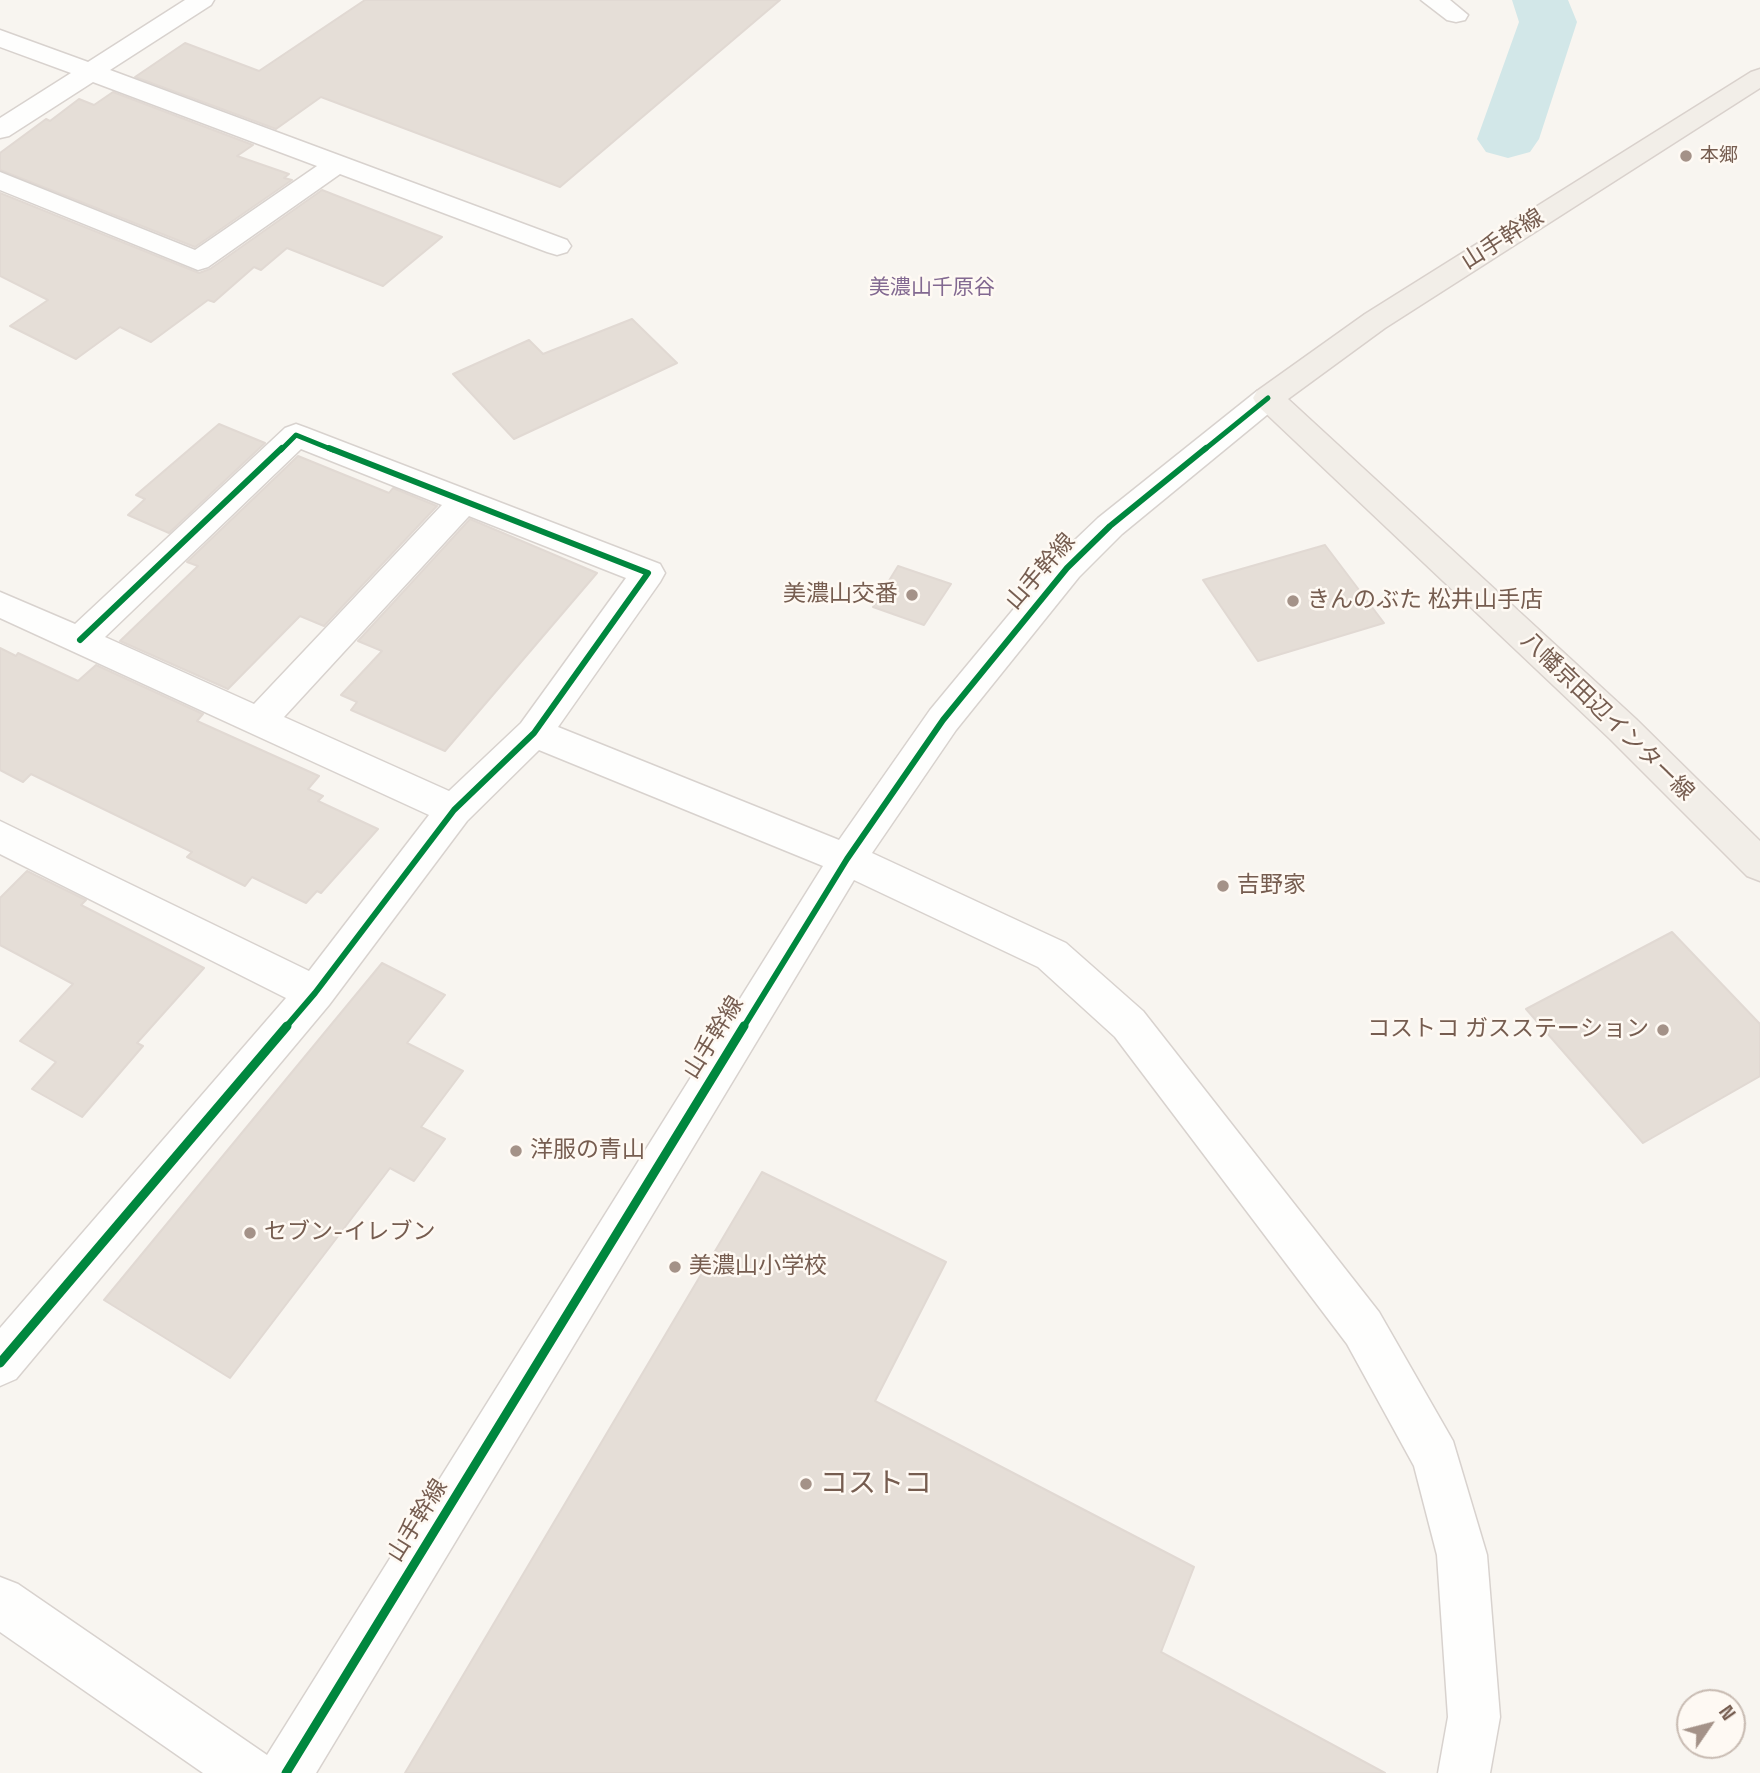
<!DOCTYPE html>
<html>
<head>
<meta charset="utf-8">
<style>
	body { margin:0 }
	#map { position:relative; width:1760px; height:1773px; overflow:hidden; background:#f8f5f0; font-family:"Space Grotesk",sans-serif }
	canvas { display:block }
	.north { position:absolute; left:1676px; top:1689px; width:70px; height:70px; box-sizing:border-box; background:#fef9f3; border:2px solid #c8bbb2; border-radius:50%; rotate:55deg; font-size:19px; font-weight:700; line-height:28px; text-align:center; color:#765d50 }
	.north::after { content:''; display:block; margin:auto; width:24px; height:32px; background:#a49288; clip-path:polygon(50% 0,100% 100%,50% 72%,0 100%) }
</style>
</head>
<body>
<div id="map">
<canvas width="1760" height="1773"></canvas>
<div class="north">N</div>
</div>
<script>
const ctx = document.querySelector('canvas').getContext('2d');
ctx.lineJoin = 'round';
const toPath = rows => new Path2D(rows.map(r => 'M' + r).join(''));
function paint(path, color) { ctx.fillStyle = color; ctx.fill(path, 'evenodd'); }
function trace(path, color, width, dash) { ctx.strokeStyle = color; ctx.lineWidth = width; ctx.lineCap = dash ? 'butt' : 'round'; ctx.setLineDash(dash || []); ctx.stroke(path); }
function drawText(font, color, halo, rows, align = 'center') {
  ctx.font = font + ' "Space Grotesk","Noto Sans JP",sans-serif'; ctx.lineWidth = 5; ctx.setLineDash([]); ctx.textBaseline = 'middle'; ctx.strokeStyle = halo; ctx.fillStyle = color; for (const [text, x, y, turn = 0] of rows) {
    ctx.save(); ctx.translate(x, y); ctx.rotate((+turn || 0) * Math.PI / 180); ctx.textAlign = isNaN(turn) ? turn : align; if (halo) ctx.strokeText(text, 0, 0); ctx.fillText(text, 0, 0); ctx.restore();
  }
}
paint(toPath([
	[1512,0,1568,0,1577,22,1539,139,1530,152,1508,158,1486,152,1477,139,1519,22,1512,0]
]), '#d2e7e8');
const building = toPath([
	[365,0,780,0,560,187,321,97,276,129,135,77,185,43,259,71,365,0],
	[113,92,253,145,237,156,289,174,284,178,292,180,195,247,0,170,0,153,46,119,50,121,79,99,94,105,113,92],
	[322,190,442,237,383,286,287,248,261,270,254,267,214,302,208,300,151,342,120,327,76,359,10,326,48,300,0,276,0,193,199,273,210,269,322,190],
	[632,319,677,363,514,439,453,374,529,340,543,354,632,319],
	[219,424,265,443,169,533,128,515,145,499,136,495,219,424],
	[298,456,389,493,393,488,437,506,324,626,300,616,228,689,120,641,198,566,187,562,298,456],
	[470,519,597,573,445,751,351,710,357,702,341,695,382,651,358,641,470,519],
	[1325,545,1384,623,1258,661,1203,580,1325,545],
	[898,566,951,584,924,625,873,607,898,566],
	[0,648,16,656,18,653,78,681,96,665,203,714,197,721,319,776,308,789,323,796,318,801,378,829,321,893,317,891,306,903,252,877,245,886,187,857,192,852,31,774,23,782,0,770,0,648],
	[27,871,86,900,81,905,204,968,137,1043,143,1046,82,1117,32,1089,56,1062,20,1041,73,984,0,945,0,898,27,871],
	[1672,932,1760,1024,1760,1076,1643,1143,1526,1009,1672,932],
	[382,963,445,995,407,1043,463,1071,421,1127,445,1139,414,1181,390,1168,230,1378,104,1300,382,963],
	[762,1172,946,1262,875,1401,1194,1567,1161,1652,1385,1773,405,1773,762,1172]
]);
paint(building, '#e5ded7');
trace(building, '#e1d9d3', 2);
const minor = toPath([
	[185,0,214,0,211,5,110,70,567,240,571,246,567,252,557,255,547,252,340,174,208,267,198,270,0,190,0,172,195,250,317,166,93,82,9,136,0,138,0,118,71,73,0,47,0,30,88,62,185,0],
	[1421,0,1450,0,1468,15,1465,20,1456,22,1447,20,1421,0],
	[1268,388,1279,391,1283,398,1279,405,1122,534,1079,577,956,730,872,853,1066,943,1143,1011,1379,1312,1453,1441,1487,1555,1500,1717,1490,1773,1438,1773,1448,1717,1437,1555,1414,1466,1347,1344,1115,1037,1038,967,854,880,316,1773,203,1773,0,1632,0,1577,18,1584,267,1755,823,866,539,750,467,821,329,1005,16,1379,0,1386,0,1328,286,998,0,854,0,821,309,971,429,815,0,618,0,592,75,624,285,428,296,424,307,428,660,564,665,573,660,582,558,727,839,840,930,710,1055,559,1098,518,1257,391,1268,388],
	[301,449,442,505,254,704,105,637,301,449],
	[469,516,626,578,521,723,449,791,284,717,469,516]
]);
const major = toPath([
	[1760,69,1760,88,1385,328,1288,399,1636,719,1760,841,1760,881,1747,876,1610,739,1257,405,1253,398,1257,391,1365,314,1751,72,1760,69]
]);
trace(minor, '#d8d2ce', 3);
trace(major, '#d9d1cc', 3);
paint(minor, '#fefefd');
paint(major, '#f2eee8');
trace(toPath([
	[281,450,296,435,333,450],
	[1204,450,1268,398]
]), '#00873e', 5);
trace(toPath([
	[80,640,282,448],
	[285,1028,315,993,454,810,534,733,648,573,329,448],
	[743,1028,847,859,943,720,1067,568,1110,526,1206,448]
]), '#00873e', 6);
trace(toPath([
	[0,1363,287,1026],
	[286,1773,744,1026]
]), '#00873e', 9);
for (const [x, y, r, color] of [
	[1686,156,7,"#a49288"],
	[912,595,7,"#a49288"],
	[1293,601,7,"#a49288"],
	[1223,886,7,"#a49288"],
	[1663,1030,7,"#a49288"],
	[516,1151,7,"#a49288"],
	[250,1233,7,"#a49288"],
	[675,1267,7,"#a49288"],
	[806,1484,7,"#a49288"]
]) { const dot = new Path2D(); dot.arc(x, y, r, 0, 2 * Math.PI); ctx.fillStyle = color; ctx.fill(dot); trace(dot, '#fef9f3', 2.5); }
drawText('19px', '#765d50', '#fef9f3', [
	["本郷",1700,156]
], 'left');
drawText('21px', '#826991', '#fef9f3', [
	["美濃山千原谷",932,288]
]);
drawText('23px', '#765d50', '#fef9f3', [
	["山手幹線",1503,240,-32],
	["山手幹線",1041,572,-49],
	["八幡京田辺インター線",1607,717,44],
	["山手幹線",714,1038,-58],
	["山手幹線",418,1521,-58]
]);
drawText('23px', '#765d50', '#fef9f3', [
	["美濃山交番",898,595,"right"],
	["きんのぶた 松井山手店",1307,601],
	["吉野家",1237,886],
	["コストコ ガスステーション",1649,1030,"right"],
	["洋服の青山",530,1151],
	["セブン-イレブン",264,1233],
	["美濃山小学校",689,1267]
], 'left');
drawText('28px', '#765d50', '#fef9f3', [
	["コストコ",820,1484]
], 'left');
</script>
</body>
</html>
